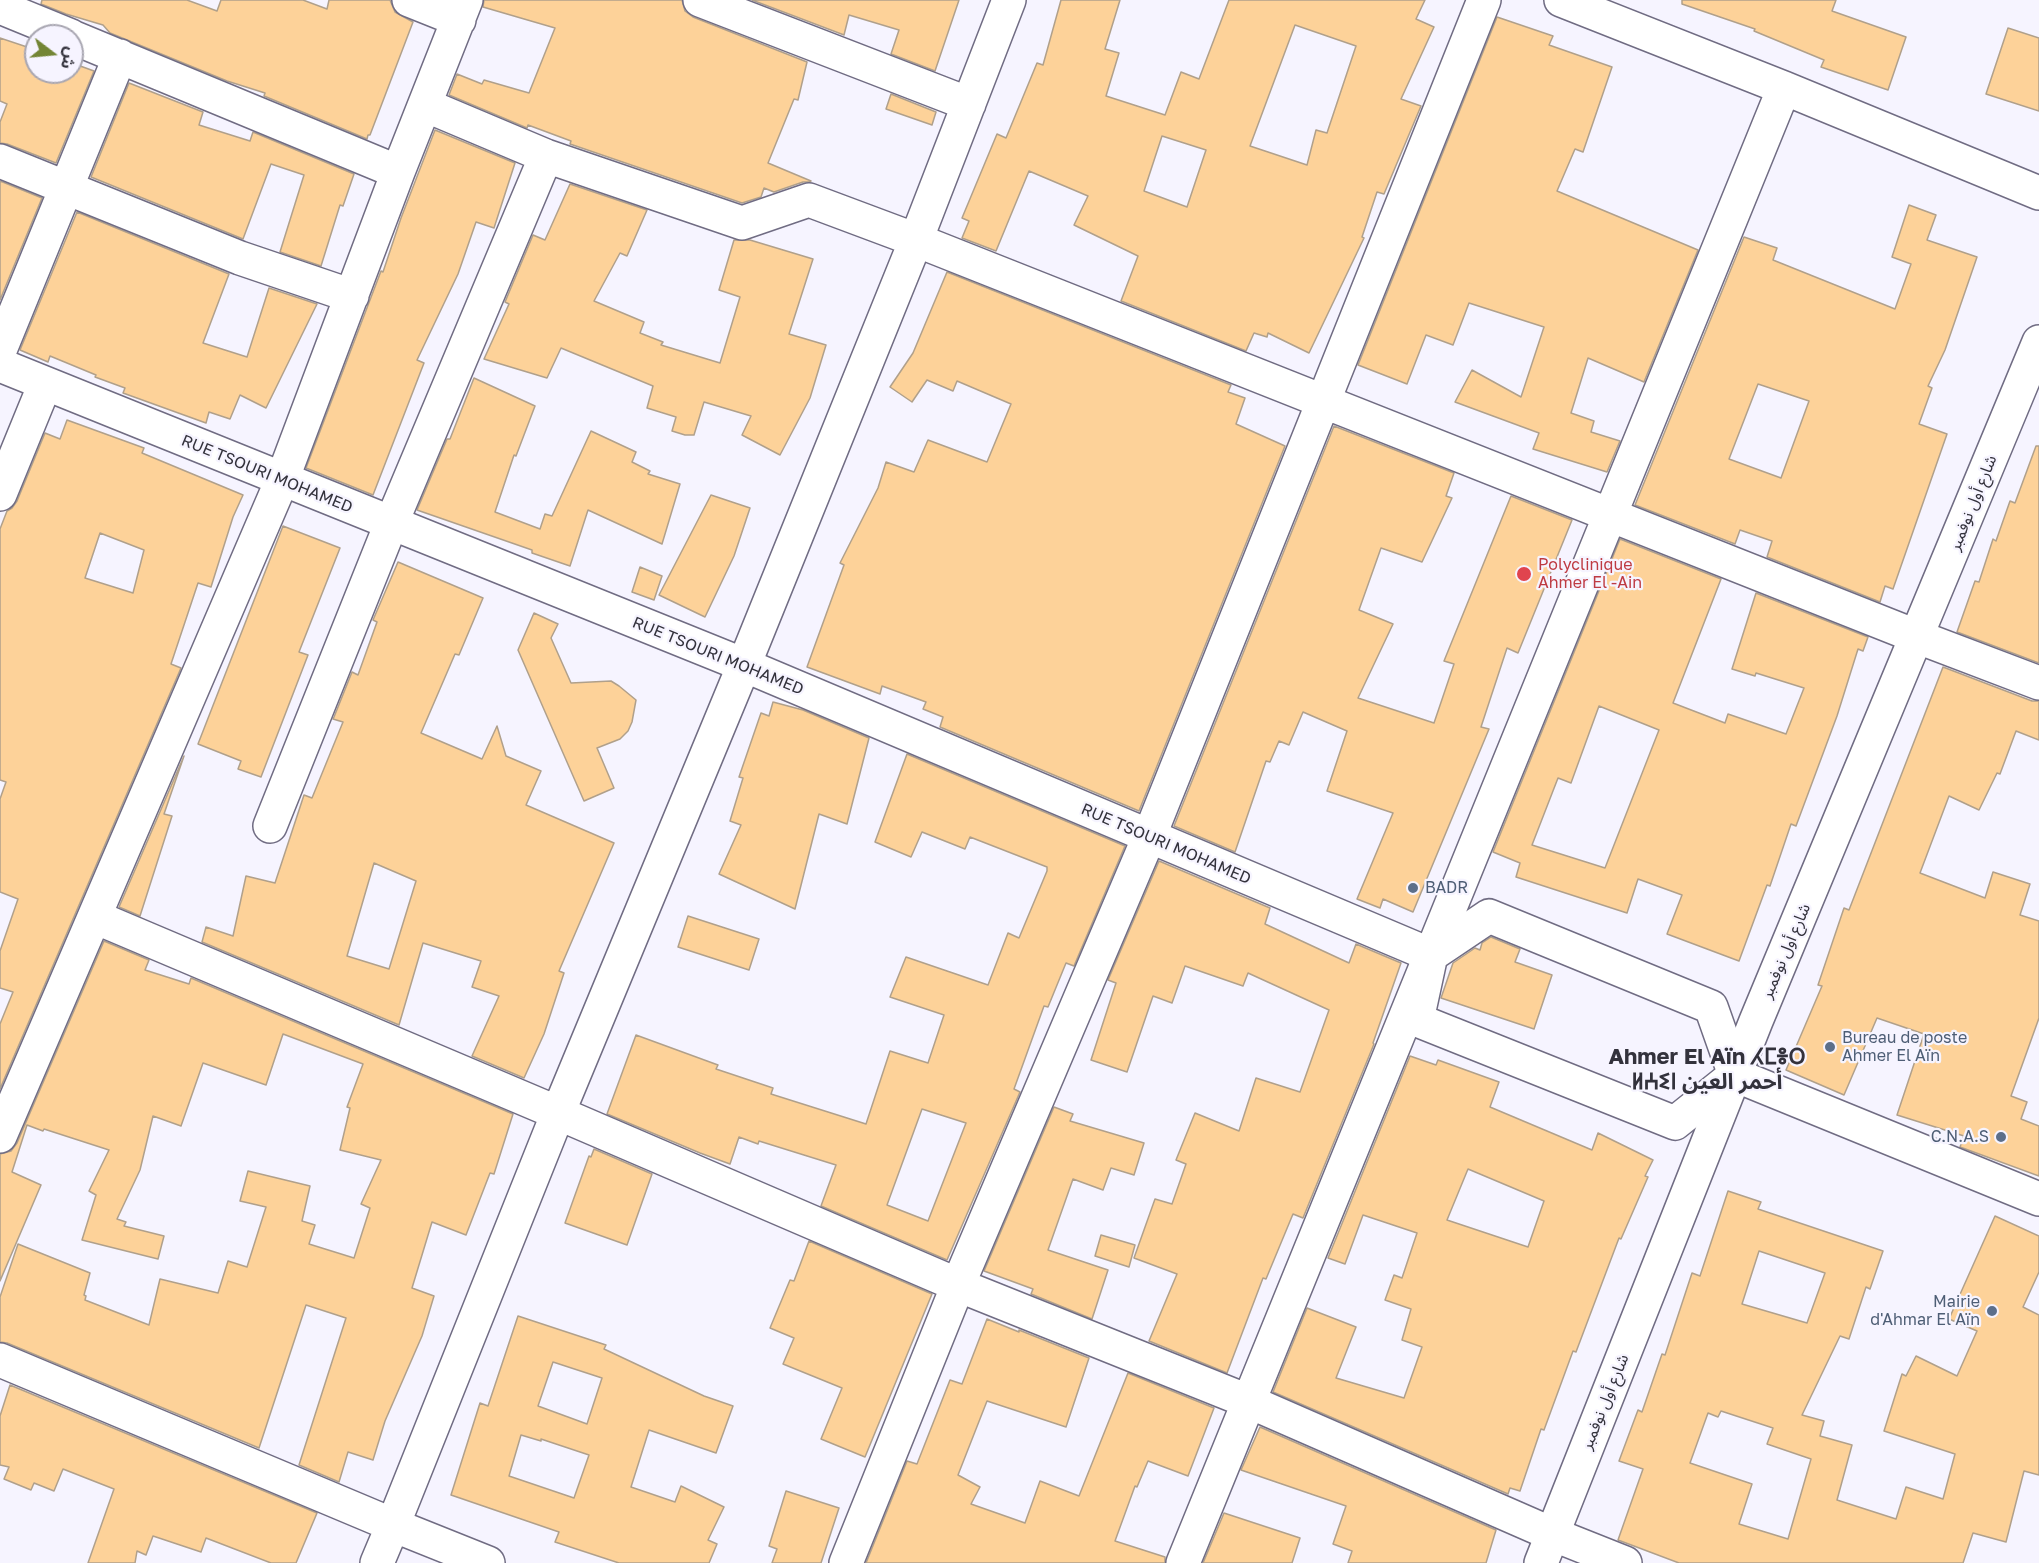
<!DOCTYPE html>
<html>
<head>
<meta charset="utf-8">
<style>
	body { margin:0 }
	#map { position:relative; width:2039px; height:1563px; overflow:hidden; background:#f6f4ff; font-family:"Golos Text","Noto Sans Arabic",sans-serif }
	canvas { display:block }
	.north { position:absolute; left:24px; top:24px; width:60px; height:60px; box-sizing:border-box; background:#f6f4ff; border:2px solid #a8a6b1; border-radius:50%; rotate:106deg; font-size:16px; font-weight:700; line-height:24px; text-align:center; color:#33323c }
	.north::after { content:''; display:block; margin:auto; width:21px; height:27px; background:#738535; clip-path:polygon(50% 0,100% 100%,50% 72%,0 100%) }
</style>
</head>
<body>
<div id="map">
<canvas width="2039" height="1563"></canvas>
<div class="north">ش</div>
</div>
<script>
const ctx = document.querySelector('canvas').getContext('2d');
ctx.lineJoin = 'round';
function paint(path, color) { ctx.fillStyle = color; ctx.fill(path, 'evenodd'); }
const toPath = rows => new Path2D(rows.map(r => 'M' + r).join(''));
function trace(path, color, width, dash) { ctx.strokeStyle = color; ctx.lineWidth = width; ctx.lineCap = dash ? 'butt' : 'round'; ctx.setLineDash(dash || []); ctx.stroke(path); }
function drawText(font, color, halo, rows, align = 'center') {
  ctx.font = font + ' "Golos Text","Noto Sans Arabic","Noto Sans Tifinagh",sans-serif'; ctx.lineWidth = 4.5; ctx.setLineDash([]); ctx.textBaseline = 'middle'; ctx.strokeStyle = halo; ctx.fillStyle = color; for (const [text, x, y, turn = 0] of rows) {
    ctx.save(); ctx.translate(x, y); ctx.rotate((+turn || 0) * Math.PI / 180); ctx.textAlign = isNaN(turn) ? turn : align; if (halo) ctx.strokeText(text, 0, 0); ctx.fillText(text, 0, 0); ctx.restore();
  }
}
const building = toPath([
	[42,0,187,0,217,11,221,0,303,0,327,9,329,0,390,0,395,12,413,22,370,135,368,135,367,139,264,96,265,93,227,81,110,33,103,25,66,14,41,4,42,0],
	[484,0,682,0,685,11,693,17,807,62,798,100,794,99,768,163,811,181,810,182,803,182,774,192,764,188,761,197,742,203,570,144,571,141,528,125,527,128,449,95,457,74,482,84,484,80,529,93,555,28,483,7,484,0],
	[752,0,959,0,935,71,891,54,899,30,849,15,844,35,752,0],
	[1061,0,1120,0,1105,49,1119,53,1106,96,1165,115,1181,72,1199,79,1229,0,1425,0,1416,19,1434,27,1401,99,1421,106,1384,194,1377,192,1362,237,1364,238,1309,353,1268,333,1267,337,1254,333,1246,351,1121,301,1138,256,1074,225,1088,196,1029,171,996,251,962,238,969,221,962,218,997,134,1006,138,1037,63,1043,65,1061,0],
	[1295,25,1356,46,1327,133,1316,130,1307,165,1250,146,1295,25],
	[1162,136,1206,150,1187,207,1144,191,1162,136],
	[1682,0,1836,0,1832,11,1906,37,1888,90,1821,67,1824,60,1754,31,1755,29,1682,4,1682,0],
	[1497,17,1553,36,1549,45,1612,67,1583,152,1575,149,1557,191,1698,250,1644,382,1588,358,1571,413,1594,421,1591,432,1620,441,1607,472,1533,449,1539,433,1455,402,1472,370,1521,397,1544,327,1469,303,1453,345,1426,335,1407,384,1358,365,1497,17],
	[2008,28,2039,38,2039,111,1986,94,2008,28],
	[0,38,36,50,36,72,72,72,72,63,94,71,56,163,7,144,0,143,0,122,7,104,0,101,0,38],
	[129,83,203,112,199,125,250,141,253,132,354,174,343,206,340,205,321,266,280,252,304,175,271,164,243,239,91,177,129,83],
	[891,94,936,112,932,125,886,109,891,94],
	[435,130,515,163,494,228,476,222,458,274,417,360,424,363,373,495,306,468,381,271,383,272,401,218,435,130],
	[0,181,42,198,0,300,0,181],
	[570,184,647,210,627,256,620,253,594,301,644,322,640,333,663,342,661,345,720,363,740,297,719,290,734,240,750,240,813,259,789,334,826,345,810,398,780,455,742,435,751,416,704,402,694,435,685,435,672,431,676,417,647,408,653,386,561,348,547,378,484,359,509,304,505,302,533,235,545,240,570,184],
	[1909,205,1936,215,1927,240,1977,257,1945,350,1928,386,1932,388,1919,424,1947,434,1893,589,1885,586,1880,602,1767,557,1772,541,1740,530,1735,544,1635,505,1744,237,1777,248,1773,260,1895,309,1911,264,1892,257,1909,205],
	[1758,384,1809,401,1781,478,1729,459,1758,384],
	[77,212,229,274,203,343,247,357,269,288,317,304,266,408,240,395,230,419,209,412,206,423,123,393,125,388,95,377,96,375,50,356,48,362,20,350,77,212],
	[947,272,1231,385,1228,392,1245,398,1236,424,1285,446,1139,811,940,727,943,717,923,709,926,702,882,686,880,694,807,667,844,565,840,563,878,488,886,462,914,472,928,440,987,462,1011,404,957,381,953,391,927,380,912,402,890,387,913,353,947,272],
	[474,378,535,406,516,456,514,455,495,512,540,529,545,514,552,516,591,431,636,452,632,462,650,471,648,474,680,484,662,544,588,510,570,566,532,553,532,550,417,510,447,439,450,439,474,378],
	[67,420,144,448,142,453,243,495,233,517,211,587,198,583,171,664,181,668,0,1089,0,1024,13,992,0,988,0,951,18,899,0,892,0,799,6,782,0,780,0,529,7,511,12,508,17,501,45,433,60,439,67,420],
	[100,533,144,550,133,593,85,578,100,533],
	[1334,426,1454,473,1446,496,1452,498,1422,562,1381,548,1359,610,1393,624,1358,698,1434,723,1454,664,1444,661,1511,496,1572,520,1518,653,1507,648,1481,727,1489,729,1413,912,1383,899,1380,908,1357,899,1393,813,1327,791,1347,731,1303,712,1289,745,1279,741,1270,762,1266,761,1235,852,1174,826,1334,426],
	[2036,446,2039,446,2039,663,1957,632,1975,581,1979,582,1993,539,1996,541,2010,501,2015,503,2036,446],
	[711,495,750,508,734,556,705,617,659,595,711,495],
	[283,526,340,548,299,652,308,655,261,777,238,769,241,761,198,744,283,526],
	[1620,539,1721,579,1673,703,1725,723,1728,714,1786,734,1804,688,1756,673,1755,676,1732,669,1756,593,1868,637,1863,651,1858,649,1837,716,1796,826,1791,824,1770,886,1767,885,1739,961,1667,934,1682,895,1638,879,1627,913,1516,877,1520,863,1493,852,1620,539],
	[1599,706,1659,730,1605,868,1532,845,1558,778,1571,783,1599,706],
	[398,562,483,598,459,655,455,654,421,733,482,759,497,726,506,756,541,771,526,805,614,843,559,971,564,973,544,1034,524,1078,472,1056,499,996,472,987,481,961,423,943,399,1025,202,942,206,927,233,936,246,876,275,883,304,795,312,798,343,722,333,719,334,717,352,672,358,675,377,622,373,620,398,562],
	[374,863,416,881,389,969,347,956,374,863],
	[640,567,662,576,654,600,632,592,640,567],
	[534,613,558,624,551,638,571,683,611,681,619,686,636,700,632,722,628,731,620,739,597,748,614,788,584,801,518,650,534,613],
	[1943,667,2032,701,2039,701,2039,740,2016,731,2000,774,1997,773,1979,810,1949,796,1920,873,1985,898,1993,872,2030,884,2020,915,2039,921,2039,1018,2011,1096,2027,1102,2021,1119,2039,1126,2039,1176,1960,1147,1964,1136,1897,1115,1924,1034,1877,1018,1844,1095,1786,1070,1822,986,1818,985,1844,908,1849,910,1943,667],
	[773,702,803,710,869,738,847,824,819,814,795,909,719,874,741,825,730,821,743,778,739,777,761,713,769,716,773,702],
	[907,754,1125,846,1074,966,1066,963,1048,1007,1044,1006,1014,1089,1020,1092,947,1260,821,1206,836,1165,759,1141,758,1144,739,1137,730,1164,700,1153,607,1114,636,1035,718,1065,716,1069,773,1088,771,1094,866,1124,890,1051,928,1063,944,1015,890,997,906,957,988,985,1008,933,1019,938,1047,871,1047,867,970,837,965,849,922,832,911,857,875,842,907,754],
	[922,1109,966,1123,928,1221,887,1205,922,1109],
	[184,756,164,814,172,816,140,916,119,907,184,756],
	[1159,861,1270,908,1265,924,1349,963,1356,944,1401,963,1373,1043,1374,1044,1303,1218,1293,1214,1266,1279,1263,1278,1227,1373,1149,1341,1177,1274,1134,1258,1155,1199,1172,1204,1186,1164,1176,1160,1195,1113,1239,1131,1256,1078,1300,1092,1329,1010,1248,973,1243,986,1185,966,1172,1003,1153,996,1127,1072,1091,1060,1116,983,1108,980,1159,861],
	[688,916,759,939,749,970,678,947,688,916],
	[1491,937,1520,949,1515,962,1552,975,1534,1029,1441,998,1453,963,1475,948,1480,950,1482,943,1491,937],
	[104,941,149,960,145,970,189,984,191,978,513,1114,494,1174,490,1173,466,1235,432,1222,412,1288,434,1296,422,1336,385,1421,373,1460,348,1452,339,1482,299,1465,346,1318,306,1305,259,1448,7,1343,0,1342,0,1297,18,1244,90,1273,84,1295,86,1296,85,1300,149,1325,160,1279,218,1293,228,1261,247,1267,266,1207,240,1201,248,1171,310,1186,302,1221,315,1225,309,1244,354,1258,370,1208,361,1204,381,1160,340,1150,350,1108,347,1107,363,1064,283,1034,266,1085,203,1063,181,1126,153,1116,140,1170,117,1219,126,1222,124,1226,164,1236,158,1259,82,1240,96,1195,89,1191,109,1150,44,1129,43,1131,27,1125,12,1172,41,1185,0,1281,0,1154,11,1151,17,1143,104,941],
	[1410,1056,1436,1065,1438,1060,1499,1082,1490,1107,1592,1150,1598,1133,1653,1160,1645,1176,1648,1177,1621,1239,1619,1238,1576,1352,1573,1351,1544,1430,1541,1429,1520,1491,1510,1488,1508,1494,1273,1392,1307,1308,1356,1327,1336,1378,1404,1398,1422,1347,1402,1340,1411,1309,1385,1300,1394,1275,1402,1278,1417,1233,1363,1215,1345,1264,1328,1258,1410,1056],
	[1468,1169,1544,1201,1528,1247,1447,1220,1468,1169],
	[1054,1107,1073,1114,1070,1121,1144,1143,1134,1175,1111,1168,1103,1190,1073,1179,1048,1250,1108,1270,1092,1319,1031,1294,1033,1289,984,1271,1054,1107],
	[594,1149,652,1174,627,1245,565,1223,589,1156,591,1157,594,1149],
	[1728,1191,1761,1202,1758,1209,1883,1251,1870,1289,1866,1287,1849,1339,1840,1336,1802,1415,1824,1421,1820,1436,1852,1445,1837,1500,1896,1519,1906,1487,1943,1499,1955,1454,1884,1431,1902,1374,1906,1376,1916,1356,1957,1376,1977,1331,1949,1319,1995,1216,2039,1236,2039,1272,2023,1307,2039,1315,2039,1475,2024,1471,2006,1542,1973,1533,1963,1563,1679,1563,1618,1540,1643,1469,1619,1461,1638,1410,1642,1412,1662,1354,1665,1355,1692,1273,1700,1276,1728,1191],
	[1759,1251,1825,1273,1807,1323,1742,1304,1759,1251],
	[1721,1411,1773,1428,1767,1444,1811,1459,1788,1539,1739,1524,1752,1484,1690,1463,1708,1413,1718,1417,1721,1411],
	[1101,1235,1135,1245,1129,1267,1095,1256,1101,1235],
	[809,1241,932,1294,865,1457,821,1439,842,1388,783,1364,794,1338,770,1328,790,1280,794,1281,809,1241],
	[518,1316,606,1345,604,1349,704,1396,733,1406,716,1453,649,1430,631,1487,675,1502,681,1486,724,1507,708,1540,717,1544,709,1563,619,1563,555,1542,559,1532,451,1495,480,1403,488,1406,518,1316],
	[553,1362,602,1378,587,1424,538,1406,553,1362],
	[521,1435,541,1441,541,1439,589,1455,574,1498,509,1476,521,1435],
	[987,1319,1019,1332,1019,1330,1089,1358,1066,1427,987,1401,958,1475,980,1487,971,1504,1025,1523,1040,1481,1079,1496,1128,1373,1214,1408,1188,1476,1148,1461,1137,1487,1135,1486,1115,1541,1165,1557,1165,1563,866,1563,907,1461,917,1464,950,1380,962,1384,987,1319],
	[10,1385,317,1513,296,1563,271,1563,206,1538,201,1552,153,1536,146,1555,137,1551,135,1563,88,1563,114,1489,63,1469,54,1491,34,1483,31,1490,4,1479,9,1467,0,1465,0,1416,10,1385],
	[1260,1427,1496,1530,1486,1563,1348,1563,1352,1551,1333,1544,1346,1506,1241,1470,1260,1427],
	[786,1491,839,1508,821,1563,772,1563,777,1549,769,1546,786,1491],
	[1224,1513,1300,1538,1292,1563,1203,1563,1224,1513]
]);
paint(building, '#fdd299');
trace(building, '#b0a08b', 1.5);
const minor = toPath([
	[409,0,459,20],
	[700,0,969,104],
	[1561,0,1784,88,2039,193],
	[0,7,71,36],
	[72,37,398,172],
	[425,105,546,156,742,223,809,200,916,240,1918,637,2039,683],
	[0,161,240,258,352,296],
	[0,350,120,56],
	[0,494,45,384],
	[270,826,391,524,546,156],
	[95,917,558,1113,744,665,916,240,1009,0],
	[0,1136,282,480,398,172,466,0],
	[0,1360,393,1525,377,1563],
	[488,1563,393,1525,558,1113,958,1285,1250,1402,1552,1534,1625,1563],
	[846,1563,958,1285,1149,837,1484,0],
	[1183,1563,1784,88]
]);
const tertiary = toPath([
	[0,365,744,665,1431,955,1417,1020,1675,1123,1735,1075,1711,1007,1489,916,1431,955]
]);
const secondary = toPath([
	[1735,1075,2039,1199]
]);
const primary = toPath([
	[1541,1563,1756,1021,2039,342]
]);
trace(minor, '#706c83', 36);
trace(tertiary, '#706c83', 36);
trace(secondary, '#706c83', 36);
trace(primary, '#706c83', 36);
trace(minor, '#fff', 33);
trace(tertiary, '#fff', 33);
trace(secondary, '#fff', 33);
trace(primary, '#fff', 33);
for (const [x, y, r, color] of [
	[1524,574,8,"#e0444e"],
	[1413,888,6,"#5c6f8a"],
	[1830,1047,6,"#5c6f8a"],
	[2001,1137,6,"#5c6f8a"],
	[1992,1311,6,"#5c6f8a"]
]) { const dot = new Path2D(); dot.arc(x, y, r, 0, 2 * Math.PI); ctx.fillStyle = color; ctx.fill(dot); trace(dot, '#f6f4ff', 2); }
drawText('16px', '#33323c', '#f6f4ff', [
	["RUE TSOURI MOHAMED",267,474,22],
	["شارع أول نوفمبر",1973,503,-68],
	["RUE TSOURI MOHAMED",718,656,22],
	["RUE TSOURI MOHAMED",1166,844,23],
	["شارع أول نوفمبر",1786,951,-67],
	["شارع أول نوفمبر",1605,1402,-68]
]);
drawText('16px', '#be3a42', '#f6f4ff', [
	["Polyclinique",1538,565],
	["Ahmer El -Ain",1538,583]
], 'left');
drawText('16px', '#4e5e75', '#f6f4ff', [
	["BADR",1425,888],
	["Bureau de poste",1842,1038],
	["Ahmer El Aïn",1842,1056],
	["C.N.A.S",1989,1137,"right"],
	["Mairie",1980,1302,"right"],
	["d'Ahmar El Aïn",1980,1320,"right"]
], 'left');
drawText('bold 22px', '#33323c', '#f6f4ff', [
	["Ahmer El Aïn ⵃⵎⴻⵔ",1707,1057],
	["ⵍⵄⵉⵏ أحمر العين",1707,1082]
]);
</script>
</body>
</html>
